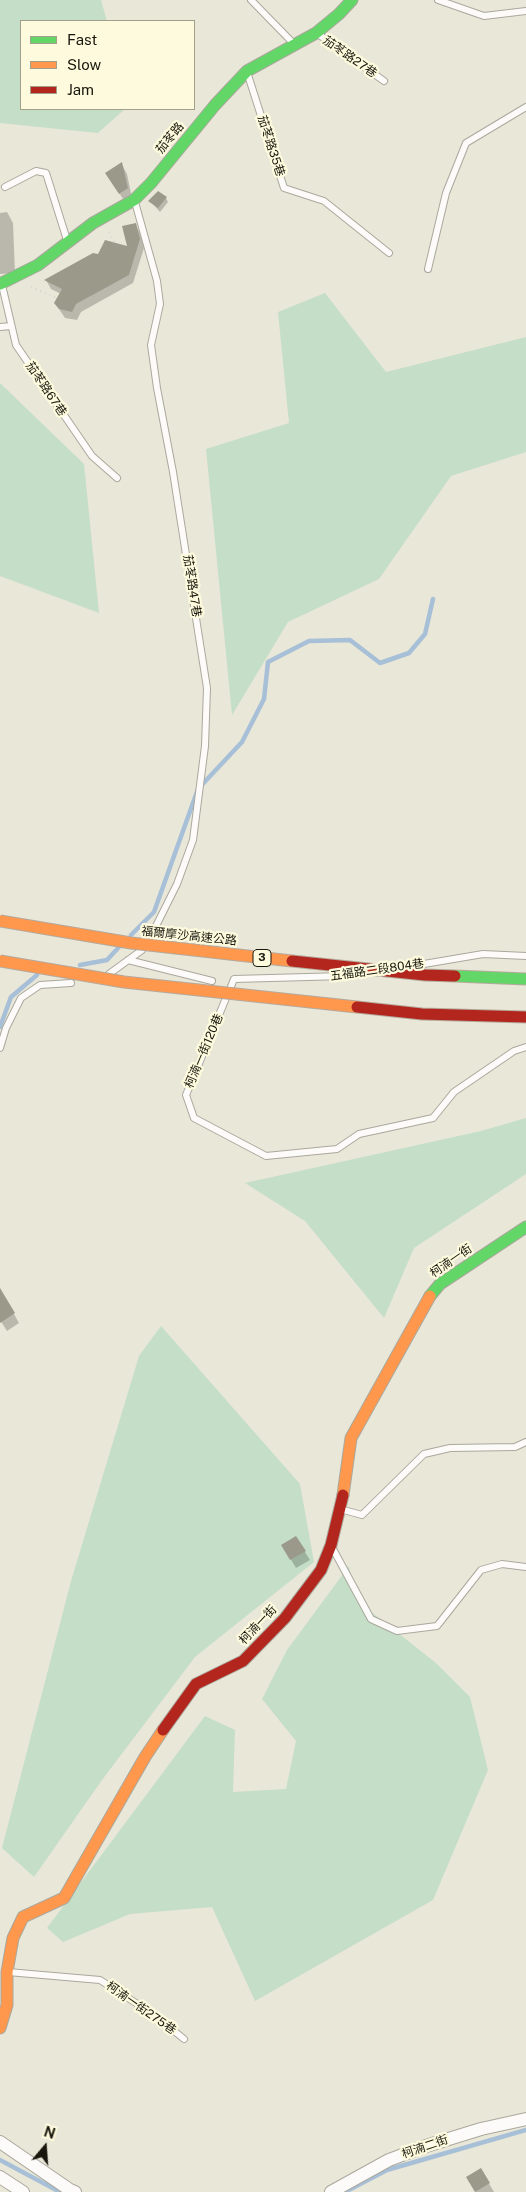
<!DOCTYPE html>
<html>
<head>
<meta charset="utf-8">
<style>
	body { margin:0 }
	#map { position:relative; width:526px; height:2192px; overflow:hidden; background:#e9e7d8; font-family:"Public Sans",sans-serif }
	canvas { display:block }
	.legend { position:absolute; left:20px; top:20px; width:175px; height:90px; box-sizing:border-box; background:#fefadd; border:1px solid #a29f8a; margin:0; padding:6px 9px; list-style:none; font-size:15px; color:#18170d }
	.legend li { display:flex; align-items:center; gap:10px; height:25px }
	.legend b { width:25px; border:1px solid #a29f8a }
	.north { position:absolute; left:20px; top:2122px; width:50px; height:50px; -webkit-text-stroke:4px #fefadd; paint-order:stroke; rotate:18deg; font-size:14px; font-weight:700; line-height:20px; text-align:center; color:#18170d }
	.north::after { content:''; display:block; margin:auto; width:18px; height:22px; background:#18170d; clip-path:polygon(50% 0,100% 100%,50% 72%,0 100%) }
</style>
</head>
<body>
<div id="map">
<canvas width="526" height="2192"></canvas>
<ul class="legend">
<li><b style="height:6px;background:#63d668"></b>Fast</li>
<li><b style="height:6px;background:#ff974d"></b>Slow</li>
<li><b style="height:6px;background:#b3261e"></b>Jam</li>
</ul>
<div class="north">N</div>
</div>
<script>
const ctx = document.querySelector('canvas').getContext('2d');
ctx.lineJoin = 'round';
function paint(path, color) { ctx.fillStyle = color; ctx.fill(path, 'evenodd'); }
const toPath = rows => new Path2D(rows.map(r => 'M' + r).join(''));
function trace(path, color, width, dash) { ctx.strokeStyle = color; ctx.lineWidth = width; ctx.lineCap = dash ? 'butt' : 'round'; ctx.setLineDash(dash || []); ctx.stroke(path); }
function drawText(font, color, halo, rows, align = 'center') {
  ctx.font = font + ' "Public Sans","Noto Sans TC",sans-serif'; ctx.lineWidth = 4.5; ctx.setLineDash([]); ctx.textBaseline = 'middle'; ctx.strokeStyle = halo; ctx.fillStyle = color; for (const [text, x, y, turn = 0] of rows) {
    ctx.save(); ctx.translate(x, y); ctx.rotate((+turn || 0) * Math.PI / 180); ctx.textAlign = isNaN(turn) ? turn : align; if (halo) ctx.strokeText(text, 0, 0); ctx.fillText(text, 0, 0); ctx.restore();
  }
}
paint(toPath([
	[0,0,101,0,107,21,21,21,21,109,125,109,98,133,0,123],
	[325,293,386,372,526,337,526,452,451,476,379,579,288,622,232,715,206,449,289,423,278,312],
	[0,383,84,464,99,613,0,576],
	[526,1118,526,1174,414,1248,384,1318,305,1221,245,1183,481,1131],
	[161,1326,300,1484,314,1562,195,1657,102,1780,34,1877,2,1848,71,1581,139,1356],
	[349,1566,356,1600,436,1663,470,1697,488,1770,433,1900,255,2001,212,1907,130,1914,63,1942,47,1928,205,1716,235,1730,233,1792,286,1789,296,1741,262,1699,287,1650]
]), '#c5dec7');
paint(toPath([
	[122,165,127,174,132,198,125,202,112,182],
	[166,198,168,202,160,212,150,201],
	[7,212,13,223,15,273,0,274,0,213],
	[135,224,140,233,144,248,133,283,81,312,77,320,65,318,55,303,61,294,51,289,46,280,98,255,129,248],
	[6,1300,19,1323,7,1331,0,1320,0,1303],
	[296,1538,310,1560,296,1568,283,1546],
	[481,2170,494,2192,476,2192,468,2178]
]), '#0003');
trace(toPath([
	[131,935,154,912,198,789,242,742,264,699,268,662,309,641,350,640,380,663,409,653,425,634,433,599],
	[80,965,107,960,119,947],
	[0,1027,11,997,37,975],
	[0,2160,60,2192],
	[345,2192,387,2170,526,2130]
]), '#a7bfd7', 4.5);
paint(toPath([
	[122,162,128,188,119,194,105,173],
	[158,191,167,197,158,208,148,201],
	[136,223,140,239,129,275,76,304,72,312,59,309,54,303,62,289,44,280,93,253,98,254,105,240,127,246,122,226],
	[0,1288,15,1313,0,1323],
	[296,1536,306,1551,290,1560,281,1545],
	[481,2168,490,2183,475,2192,466,2177]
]), '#9b9989');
const lane = toPath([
	[251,0,293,43],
	[438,0,484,16,526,11],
	[318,34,384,81],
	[248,75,284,188,324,201,389,253],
	[5,187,36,171,46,173,67,240],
	[135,202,157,281,160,304,151,345,157,388,173,472,207,688,205,746,193,840,177,884,149,940],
	[428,269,446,193,466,143,526,107],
	[2,285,16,345,92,456,117,478],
	[0,327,11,326],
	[128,960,212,981],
	[418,965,483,954,526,956],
	[109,974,142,950],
	[230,989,234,979,344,976],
	[226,998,186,1095,194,1118,266,1156,337,1149,359,1134,433,1118,454,1092,514,1051,526,1047],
	[0,1048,6,1028,21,998,40,985,71,983],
	[340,1509,362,1515,424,1454,450,1448,515,1447,526,1442],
	[333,1549,371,1619,397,1631,437,1626,481,1570,502,1564,526,1567],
	[8,1972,100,1980,153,2014,184,2039]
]);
const street = toPath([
	[0,2142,70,2190,75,2192],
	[0,2177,23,2192],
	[331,2192,389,2160,426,2146,481,2129,526,2119]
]);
const fast = toPath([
	[0,284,38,265,93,223,134,200,151,183,215,105,247,71,316,33,339,14,352,0],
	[430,1296,440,1284,526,1227]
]);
const slow = toPath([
	[343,1495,351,1438,430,1296],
	[0,2028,7,2005,7,1972,13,1938,23,1917,64,1898,145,1757,163,1730]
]);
const jam = toPath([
	[163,1730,196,1684,243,1661,285,1618,321,1570,331,1545,343,1495]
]);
trace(lane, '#aaa89d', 8);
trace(street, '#aaa89d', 14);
trace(fast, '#aaa89d', 13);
trace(slow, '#aaa89d', 13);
trace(jam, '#aaa89d', 13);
trace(toPath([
	[109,232,114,242],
	[31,287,57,298]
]), '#d7d6d1', 2.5, [1, 4]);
trace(lane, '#fcfbf9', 6);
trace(street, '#fcfbf9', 12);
trace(fast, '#63d668', 11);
trace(slow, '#ff974d', 11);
trace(jam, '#b3261e', 11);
const fastBridge = toPath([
	[455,976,526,979]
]);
const slowBridge = toPath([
	[0,921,131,943,292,961],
	[0,961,124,982,357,1007]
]);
const jamBridge = toPath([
	[292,961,425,975,455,976],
	[357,1007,422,1014,526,1017]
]);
trace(fastBridge, '#b5a99c', 13, []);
trace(slowBridge, '#b5a99c', 13, []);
trace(jamBridge, '#b5a99c', 13, []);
trace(fastBridge, '#63d668', 11);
trace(slowBridge, '#ff974d', 11);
trace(jamBridge, '#b3261e', 11);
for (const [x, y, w] of [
	[262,958,18]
]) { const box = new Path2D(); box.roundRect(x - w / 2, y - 8.5, w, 17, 4); ctx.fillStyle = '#fefadd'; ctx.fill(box); trace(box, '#18170d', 1); }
drawText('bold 11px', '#18170d', null, [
	["3",262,958]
]);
drawText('12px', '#18170d', '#fefadd', [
	["茄苳路27巷",350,57,35],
	["茄苳路",170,138,-51],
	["茄苳路35巷",271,146,72],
	["茄苳路67巷",46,389,56],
	["茄苳路47巷",192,586,81],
	["福爾摩沙高速公路",189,936,6],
	["五福路二段804巷",377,970,-8],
	["柯湳一街120巷",204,1051,-67],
	["柯湳一街",451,1261,-35],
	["柯湳一街",258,1625,-47],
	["柯湳一街275巷",141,2008,35],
	["柯湳二街",425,2147,-19]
]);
</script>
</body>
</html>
